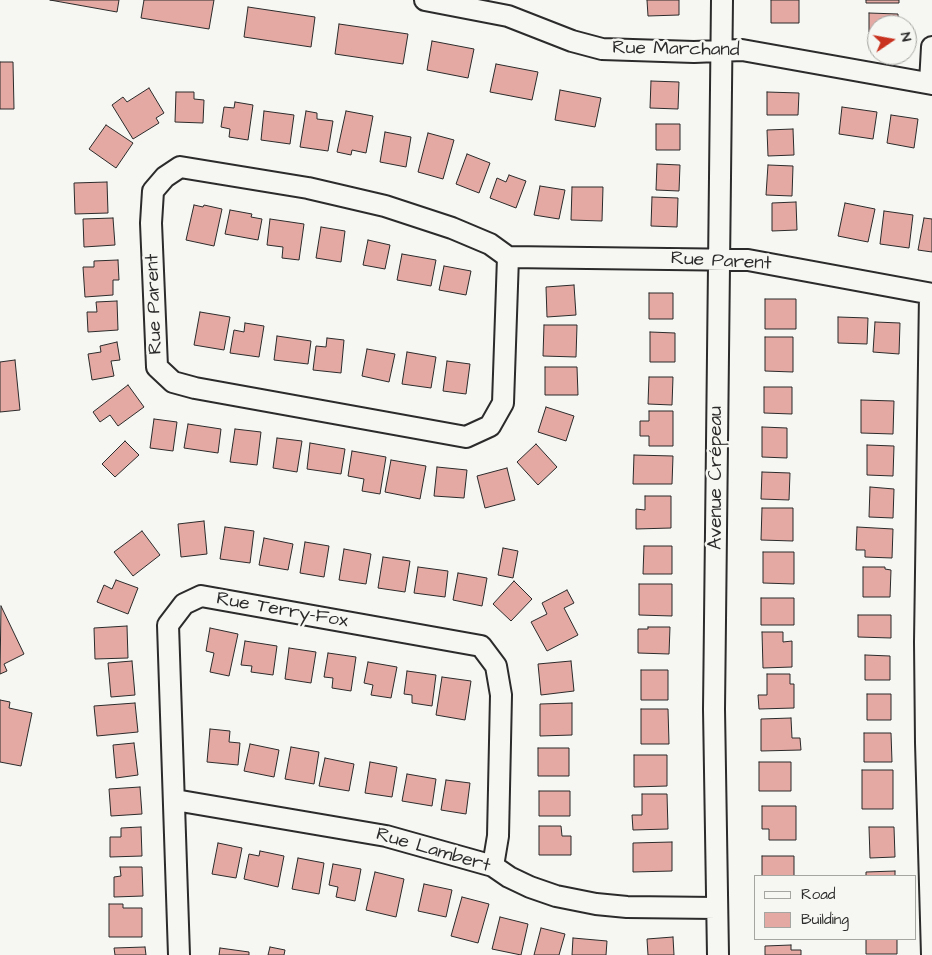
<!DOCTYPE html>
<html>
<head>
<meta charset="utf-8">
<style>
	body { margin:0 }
	#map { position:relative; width:932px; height:955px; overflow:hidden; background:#f6f6f2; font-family:"Architects Daughter",sans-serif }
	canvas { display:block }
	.legend { position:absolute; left:754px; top:875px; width:162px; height:65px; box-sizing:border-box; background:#f6f6f2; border:1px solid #a5a5a2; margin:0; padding:6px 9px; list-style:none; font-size:15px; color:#2b2b2b }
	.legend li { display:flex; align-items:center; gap:10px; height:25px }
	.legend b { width:25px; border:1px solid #a5a5a2 }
	.north { position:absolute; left:867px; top:15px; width:50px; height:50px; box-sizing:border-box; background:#f6f6f2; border:1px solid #a5a5a2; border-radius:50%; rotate:78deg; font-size:14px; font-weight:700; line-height:20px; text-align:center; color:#2b2b2b }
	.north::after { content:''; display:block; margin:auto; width:18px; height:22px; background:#c8321e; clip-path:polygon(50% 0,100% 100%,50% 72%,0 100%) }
</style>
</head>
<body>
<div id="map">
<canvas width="932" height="955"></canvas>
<ul class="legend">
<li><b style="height:6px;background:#f6f6f2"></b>Road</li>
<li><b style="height:14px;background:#e4a9a3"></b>Building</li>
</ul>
<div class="north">N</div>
</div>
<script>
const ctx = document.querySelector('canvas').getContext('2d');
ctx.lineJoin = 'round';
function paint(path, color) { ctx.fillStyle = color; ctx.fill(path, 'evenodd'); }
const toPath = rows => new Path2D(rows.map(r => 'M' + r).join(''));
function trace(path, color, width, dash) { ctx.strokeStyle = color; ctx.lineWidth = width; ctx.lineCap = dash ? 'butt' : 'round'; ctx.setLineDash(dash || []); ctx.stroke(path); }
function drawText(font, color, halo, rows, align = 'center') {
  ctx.font = font + ' "Architects Daughter",sans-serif'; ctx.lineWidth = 5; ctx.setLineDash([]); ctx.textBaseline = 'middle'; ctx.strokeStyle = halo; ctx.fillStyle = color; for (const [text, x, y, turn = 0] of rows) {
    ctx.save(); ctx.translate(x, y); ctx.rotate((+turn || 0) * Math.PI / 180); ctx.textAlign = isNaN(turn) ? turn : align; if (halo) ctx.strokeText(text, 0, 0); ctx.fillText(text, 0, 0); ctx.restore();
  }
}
const building = toPath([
	[50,0,119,0,117,12,50,0],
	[144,0,214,0,209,29,141,18,144,0],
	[647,0,679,0,679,15,648,16,647,0],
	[771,0,799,0,799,23,771,23,771,0],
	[866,0,899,0,899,3,866,3,866,0],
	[248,7,315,17,311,47,244,37,248,7],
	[869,13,898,14,898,25,877,25,877,32,869,32,869,13],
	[339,24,408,34,403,64,335,54,339,24],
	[432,41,474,49,468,78,427,70,432,41],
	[0,62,13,62,14,109,0,109,0,62],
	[496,64,538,72,532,100,490,92,496,64],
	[651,81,679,82,678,109,650,108,651,81],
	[149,88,164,113,156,118,159,123,133,139,112,105,123,97,127,102,149,88],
	[560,90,601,98,595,127,555,120,560,90],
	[176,92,194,92,194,99,204,100,203,123,175,122,176,92],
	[767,92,799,93,798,115,767,115,767,92],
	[235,102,253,105,248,140,229,137,230,129,221,127,224,107,234,108,235,102],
	[842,107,877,112,873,139,839,134,842,107],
	[264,111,294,115,290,144,261,140,264,111],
	[306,111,317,113,317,119,333,121,328,151,300,147,306,111],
	[346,111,373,116,366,153,352,150,351,155,337,152,346,111],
	[891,115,918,119,914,148,887,143,891,115],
	[656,124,680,124,680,150,656,150,656,124],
	[106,125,133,143,116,168,89,149,106,125],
	[793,129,794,155,768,156,767,130,793,129],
	[385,132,411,137,406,167,380,162,385,132],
	[428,133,454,140,443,179,418,172,428,133],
	[467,154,490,163,479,193,456,184,467,154],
	[657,164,680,165,679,191,656,190,657,164],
	[768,165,793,166,792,196,766,195,768,165],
	[509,175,526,181,516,208,490,198,497,178,506,182,509,175],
	[107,182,108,213,75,214,74,183,107,182],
	[540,186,565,190,559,219,534,215,540,186],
	[572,187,603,187,602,221,571,220,572,187],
	[652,197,678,198,677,227,651,226,652,197],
	[796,202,797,230,772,231,772,203,796,202],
	[845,203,875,209,868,242,838,236,845,203],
	[194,205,203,207,204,205,222,209,214,246,186,240,194,205],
	[230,210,252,214,251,217,262,219,258,240,225,234,230,210],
	[884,211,913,215,909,248,880,244,884,211],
	[113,218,115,245,84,247,83,219,113,218],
	[924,218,932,219,932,252,918,250,924,218],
	[270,219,304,224,299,260,282,258,283,247,267,245,270,219],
	[321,227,345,231,341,262,316,258,321,227],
	[368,240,390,245,385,269,363,265,368,240],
	[402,254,436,260,431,286,397,280,402,254],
	[118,260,119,280,113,280,113,295,85,297,83,267,94,267,94,261,118,260],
	[444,266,471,271,466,295,439,290,444,266],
	[574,285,576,315,547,317,546,287,574,285],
	[649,293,673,293,673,319,649,319,649,293],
	[765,299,796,299,796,329,765,329,765,299],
	[117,301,118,330,88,332,87,312,97,312,96,302,117,301],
	[200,312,230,317,224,350,194,345,200,312],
	[838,317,868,318,867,344,838,343,838,317],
	[875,322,900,323,899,354,873,352,875,322],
	[245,323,264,326,259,357,230,353,234,330,244,332,245,323],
	[544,325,577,325,576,357,543,356,544,325],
	[650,332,675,333,675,362,650,362,650,332],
	[277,336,311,341,308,364,274,360,277,336],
	[765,337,793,337,793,372,765,371,765,337],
	[327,338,344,340,341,373,313,370,316,346,326,347,327,338],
	[117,342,120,360,111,361,114,376,92,380,88,354,101,352,100,346,117,342],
	[367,349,395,354,389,382,362,376,367,349],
	[407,352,436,357,431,388,402,384,407,352],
	[15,360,20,410,0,412,0,362,15,360],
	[447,361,470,364,466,394,443,391,447,361],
	[545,367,577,367,578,395,545,395,545,367],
	[649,377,673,377,672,405,648,404,649,377],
	[128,385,144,407,118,426,110,415,100,422,93,412,128,385],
	[764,387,792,387,792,414,764,413,764,387],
	[861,400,894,401,893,434,861,433,861,400],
	[546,407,574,416,566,441,538,432,546,407],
	[649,411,673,411,673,446,649,446,649,436,640,436,640,421,649,421,649,411],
	[154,419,177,422,173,451,150,448,154,419],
	[188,424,221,429,218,453,184,448,188,424],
	[762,427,787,428,787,458,762,457,762,427],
	[235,429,261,432,257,465,230,462,235,429],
	[277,438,302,441,297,472,273,468,277,438],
	[125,441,139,455,115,477,102,464,125,441],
	[310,443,345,449,341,474,307,469,310,443],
	[536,444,557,467,538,485,517,462,536,444],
	[867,445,894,446,893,476,867,475,867,445],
	[352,451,386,457,380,494,362,491,364,479,348,476,352,451],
	[634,455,673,456,672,484,633,484,634,455],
	[391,460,426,466,420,499,385,492,391,460],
	[437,467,467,470,464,498,434,496,437,467],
	[507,468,515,500,485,508,477,476,507,468],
	[762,472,790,473,789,500,761,499,762,472],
	[870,487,894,489,893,518,869,517,870,487],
	[645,496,671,496,671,528,636,529,636,509,645,510,645,496],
	[762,508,793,508,793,541,761,540,762,508],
	[204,521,207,554,181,557,178,524,204,521],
	[225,527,254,531,250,563,220,559,225,527],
	[857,527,893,529,892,558,865,557,865,550,856,550,857,527],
	[142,531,160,555,133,576,114,552,142,531],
	[264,538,293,544,288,570,259,565,264,538],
	[305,542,329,546,324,577,300,573,305,542],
	[644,546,672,546,672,574,643,574,644,546],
	[503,548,518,551,513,578,498,575,503,548],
	[344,549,371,554,366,584,339,580,344,549],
	[763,552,794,552,794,584,763,583,763,552],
	[383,557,410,561,405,592,378,588,383,557],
	[418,567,448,571,445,597,414,593,418,567],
	[863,567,885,567,885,569,891,570,890,597,863,597,863,567],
	[458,573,487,578,482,606,453,600,458,573],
	[116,580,138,588,128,614,97,602,104,585,112,589,116,580],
	[514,581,532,599,511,621,493,604,514,581],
	[639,584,672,584,672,616,639,615,639,584],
	[567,590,574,603,564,608,578,635,547,651,531,622,547,614,542,603,567,590],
	[761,598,794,598,794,625,761,625,761,598],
	[1,606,24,654,4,664,7,671,0,674,1,606],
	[858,615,891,615,891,638,858,637,858,615],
	[127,626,128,658,95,659,94,628,127,626],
	[648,627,670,627,669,654,638,653,638,629,648,629,648,627],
	[210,628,238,634,229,676,210,672,214,653,206,651,210,628],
	[762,632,783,632,783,642,792,641,792,667,763,668,762,632],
	[245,641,277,646,273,675,251,672,252,666,241,665,245,641],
	[289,648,316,652,311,683,285,679,289,648],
	[328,653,356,657,351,691,332,688,333,678,324,677,328,653],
	[865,655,890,656,890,680,865,680,865,655],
	[132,661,135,695,111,697,108,663,132,661],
	[571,661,574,691,541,695,538,664,571,661],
	[368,662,397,667,391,698,371,695,373,685,364,683,368,662],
	[641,670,668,670,668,700,641,700,641,670],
	[407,671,436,675,432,706,412,703,412,695,404,694,407,671],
	[767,674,790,674,790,684,794,684,794,708,759,709,758,695,767,695,767,674],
	[442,677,471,681,465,720,436,715,442,677],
	[867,694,891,694,891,720,867,720,867,694],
	[0,700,10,702,9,708,32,713,21,766,0,762,0,700],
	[135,703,138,732,97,736,94,706,135,703],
	[572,703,572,735,540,736,540,704,572,703],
	[641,709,668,709,669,744,641,744,641,709],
	[791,718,792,738,800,738,801,750,761,751,761,719,791,718],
	[210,729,230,731,229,742,240,743,238,765,207,762,210,729],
	[864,733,891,733,892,762,864,762,864,733],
	[134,743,138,775,116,778,113,745,134,743],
	[250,744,279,750,274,777,244,771,250,744],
	[291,747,319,752,314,784,285,779,291,747],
	[538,748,569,748,569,776,538,776,538,748],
	[634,755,667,755,667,786,634,787,634,755],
	[325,758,354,764,349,791,319,786,325,758],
	[370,762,397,767,392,797,365,793,370,762],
	[759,762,791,762,791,791,759,791,759,762],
	[862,770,893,770,893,809,862,809,862,770],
	[407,774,436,779,432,806,402,801,407,774],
	[446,780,470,783,466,814,441,810,446,780],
	[140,787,142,814,111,816,109,789,140,787],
	[539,791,570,791,570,816,539,816,539,791],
	[642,794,667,794,668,829,633,830,632,815,642,815,642,794],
	[762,806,796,806,796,840,769,840,769,829,762,829,762,806],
	[539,826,561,826,562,836,571,836,571,855,539,855,539,826],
	[141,827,142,856,110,857,110,837,121,837,121,828,141,827],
	[869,827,894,827,895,857,870,858,869,827],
	[672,842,672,871,633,872,633,843,672,842],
	[218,843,242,848,236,878,212,874,218,843],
	[260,851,284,856,278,887,244,879,249,854,259,856,260,851],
	[762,856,794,856,794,876,762,876,762,856],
	[298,858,324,863,319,894,292,889,298,858],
	[333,864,361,869,355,901,336,897,338,887,329,885,333,864],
	[120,867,142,867,143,896,114,897,114,877,121,876,120,867],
	[895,871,895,876,866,876,866,872,895,871],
	[375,872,404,879,396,917,366,910,375,872],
	[424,884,452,890,446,917,418,911,424,884],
	[462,897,489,904,478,943,451,936,462,897],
	[109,904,123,904,123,908,142,908,142,937,109,937,109,904],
	[500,917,528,924,521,955,492,949,500,917],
	[541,928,565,934,559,955,534,955,541,928],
	[673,937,674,955,648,955,647,939,673,937],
	[573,938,607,941,606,955,572,955,573,938],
	[866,939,897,939,897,954,866,954,866,939],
	[791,945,791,950,801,950,801,955,765,955,765,946,791,945],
	[145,947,146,955,115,955,114,948,145,947],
	[270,947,285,950,284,955,268,955,270,947],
	[220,948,249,952,249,955,219,955,220,948]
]);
paint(building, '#e4a9a3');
trace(building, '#2b2b2b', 1);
const minor = toPath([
	[425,0,508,16,572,41,602,49,694,52,742,50,932,84],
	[930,83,932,47],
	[508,257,503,403,490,426,466,437,195,388,173,382,157,367,151,223,153,191,165,177,180,167,308,188,385,206,452,228,490,244,508,257,748,260,932,294],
	[930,294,925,642,926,743,932,955],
	[175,800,386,836,493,866,509,877,530,887,556,896,596,904,627,907,716,908],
	[179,955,168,625,184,604,201,596,481,646,496,666,501,695,498,836,493,866],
	[718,955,714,709,722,0]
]);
trace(minor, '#2b2b2b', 24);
trace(minor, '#f6f6f2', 20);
drawText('19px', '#2b2b2b', '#f6f6f2', [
	["Rue Marchand",676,50,1],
	["Rue Parent",721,262,3],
	["Rue Parent",155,304,-92],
	["Avenue Crépeau",717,478,-90],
	["Rue Terry-Fox",282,611,10],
	["Rue Lambert",433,851,16]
]);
</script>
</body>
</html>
